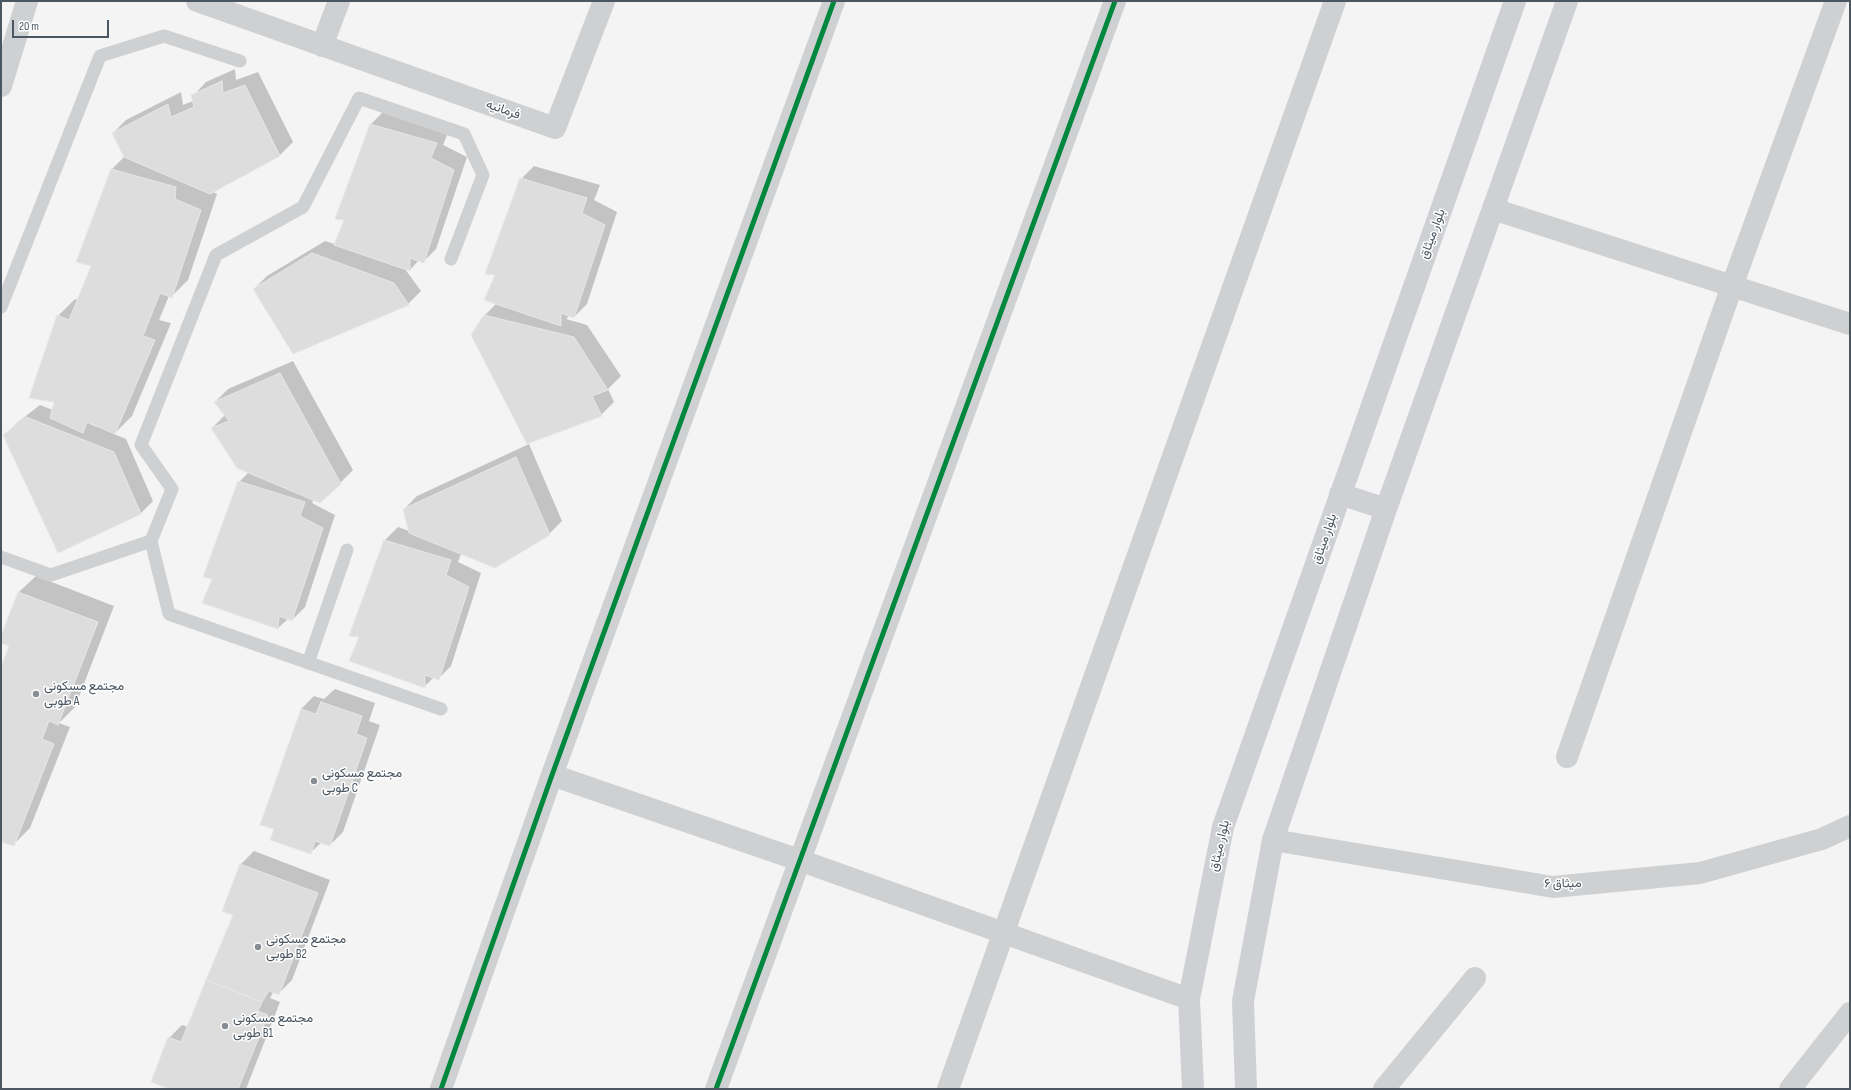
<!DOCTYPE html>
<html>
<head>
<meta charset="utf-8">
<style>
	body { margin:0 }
	#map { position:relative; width:1851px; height:1090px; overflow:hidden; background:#f4f4f4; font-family:"Sofia Sans Condensed",sans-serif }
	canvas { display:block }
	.frame { position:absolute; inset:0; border:2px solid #4a5661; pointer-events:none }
	.scale { position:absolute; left:12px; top:20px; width:97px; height:18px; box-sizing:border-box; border:2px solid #4a5661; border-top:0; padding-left:5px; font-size:12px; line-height:14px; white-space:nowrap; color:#4a5661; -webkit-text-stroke:3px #fff; paint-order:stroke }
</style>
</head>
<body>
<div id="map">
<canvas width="1851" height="1090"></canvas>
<div class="frame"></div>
<div class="scale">20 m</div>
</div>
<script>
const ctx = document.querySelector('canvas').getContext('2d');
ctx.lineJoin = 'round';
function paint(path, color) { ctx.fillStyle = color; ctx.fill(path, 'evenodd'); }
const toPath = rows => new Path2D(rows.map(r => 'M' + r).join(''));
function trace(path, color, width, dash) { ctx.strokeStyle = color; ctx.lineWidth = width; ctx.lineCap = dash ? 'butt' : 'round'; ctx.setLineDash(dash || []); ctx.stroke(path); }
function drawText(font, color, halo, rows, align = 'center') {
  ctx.font = font + ' "Sofia Sans Condensed",Vazirmatn,sans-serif'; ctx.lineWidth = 3; ctx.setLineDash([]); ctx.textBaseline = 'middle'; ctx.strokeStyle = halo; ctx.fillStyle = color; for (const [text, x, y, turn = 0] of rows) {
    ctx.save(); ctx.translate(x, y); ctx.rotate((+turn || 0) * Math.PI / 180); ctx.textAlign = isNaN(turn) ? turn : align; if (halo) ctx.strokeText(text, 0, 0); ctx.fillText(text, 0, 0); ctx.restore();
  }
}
paint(toPath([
	[235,69,236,80,258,72,293,142,280,155,213,192,217,194,188,280,171,297,169,296,159,320,171,323,132,416,114,434,126,439,153,501,140,514,5,435,18,422,40,405,53,410,55,402,58,316,75,299,78,300,92,266,111,170,125,156,113,133,126,120,181,92,183,105,193,101,193,96,206,82],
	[91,423,98,426,97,427,90,424],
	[384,111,449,130,443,145,467,157,436,249,423,262,419,260,410,270,405,269,421,291,408,304,254,289,267,276,325,241,335,244,345,220,371,124],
	[534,166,600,185,594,200,617,212,587,304,574,317,570,315,566,319,587,325,621,376,608,389,614,402,601,415,484,316,497,303,496,274,521,179],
	[293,361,353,470,340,483,314,499,312,503,335,515,305,607,292,620,288,619,278,628,203,602,214,578,239,482,249,472,212,428,225,415,215,402,228,389],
	[529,444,562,521,549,534,461,554,458,562,481,573,451,666,438,679,434,677,424,687,360,636,351,635,385,540,398,527,409,531,404,509,417,496],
	[36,576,114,606,75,707,59,723,70,727,30,828,13,845,1,840,1,670,11,645,1,642,1,639,19,592],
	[335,689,375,703,369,721,380,725,343,832,330,845,322,842,310,853,275,828,262,824,301,709,314,696,324,699],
	[254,851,330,880,292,980,279,993,274,991,270,998,280,1002,246,1089,172,1089,169,1038,182,1025,188,1027,234,914,241,864]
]), '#0003');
const building = toPath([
	[222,81,223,93,245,85,280,156,210,194,124,157,112,133,168,104,171,117,194,107,191,95,222,81],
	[370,124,437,143,431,158,454,170,424,263,410,258,410,271,334,245,344,220,335,219,370,124],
	[111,169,176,187,175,199,201,210,172,298,160,293,143,336,155,340,115,434,87,422,83,433,50,418,54,402,29,398,57,315,69,320,91,266,76,262,111,169],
	[520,178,587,198,582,213,605,225,574,318,561,313,561,326,484,300,495,275,485,274,520,178],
	[312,253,394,283,409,305,293,354,253,289,312,253],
	[484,315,574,337,608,390,592,396,602,416,527,444,471,335,484,315],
	[280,373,341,484,320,503,237,468,211,428,229,421,214,402,280,373],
	[26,417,114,452,141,514,58,553,3,435,26,417],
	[516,457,550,535,495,568,409,533,403,509,516,457],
	[238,481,305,502,300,516,323,528,292,621,279,616,278,629,202,603,212,579,203,577,238,481],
	[384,540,451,560,446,575,469,587,439,680,425,675,425,688,349,661,359,637,349,636,384,540],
	[18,592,98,622,58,725,49,721,42,739,54,744,14,846,1,842,1,667,9,646,1,643,1,636,18,592],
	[321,702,362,716,356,734,367,738,330,846,315,841,311,854,270,840,274,829,260,825,301,709,316,714,321,702],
	[240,864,318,893,279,995,269,991,262,1002,206,980,233,915,222,911,240,864],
	[206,980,262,1002,258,1011,268,1015,238,1089,169,1089,151,1082,168,1037,181,1042,206,980]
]);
paint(building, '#ddddde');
trace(building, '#e5e6e7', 1);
trace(toPath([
	[1,307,100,56,164,36,240,61],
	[151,541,172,489,141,445,216,255,303,207,359,98,464,134,483,175,451,259],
	[1,557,51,575,151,541,169,614,441,709],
	[308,663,347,550]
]), '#ced0d2', 13);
trace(toPath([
	[197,1,555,128,604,1],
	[322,46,339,1],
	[1,86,27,1],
	[1493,209,1850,324],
	[1567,757,1732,286,1836,1],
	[552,775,799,860,1189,999],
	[1273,840,1553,887,1700,873,1822,839,1850,826],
	[441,1089,552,775,834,1],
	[716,1089,1115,1],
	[948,1089,1335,1],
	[1384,1089,1475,978],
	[1790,1089,1850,1013]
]), '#ced0d2', 22);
trace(toPath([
	[1340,494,1386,509],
	[1193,1089,1189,999,1223,827,1515,1],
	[1246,1089,1243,1001,1273,840,1386,509,1567,1]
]), '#ced0d4', 22);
trace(toPath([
	[441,1089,552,775,834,1],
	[716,1089,1115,1]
]), '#00873e', 5);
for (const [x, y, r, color] of [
	[36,694,4,"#868d94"],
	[314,781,4,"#868d94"],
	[258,947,4,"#868d94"],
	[225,1026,4,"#868d94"]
]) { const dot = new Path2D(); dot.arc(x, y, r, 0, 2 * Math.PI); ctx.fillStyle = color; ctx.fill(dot); trace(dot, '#fff', 1.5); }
drawText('13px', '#4a5661', '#fff', [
	["فرمانیه",503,110,19],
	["بلوار میثاق",1433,234,-70],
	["بلوار میثاق",1325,539,-71],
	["بلوار میثاق",1220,846,-77],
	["میثاق ۶",1563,884,-1]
]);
drawText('13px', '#4a5661', '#fff', [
	["مجتمع مسکونی",44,687],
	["طوبی A",44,702],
	["مجتمع مسکونی",322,774],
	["طوبی C",322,789],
	["مجتمع مسکونی",266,940],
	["طوبی B2",266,955],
	["مجتمع مسکونی",233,1019],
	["طوبی B1",233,1034]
], 'left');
</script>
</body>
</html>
